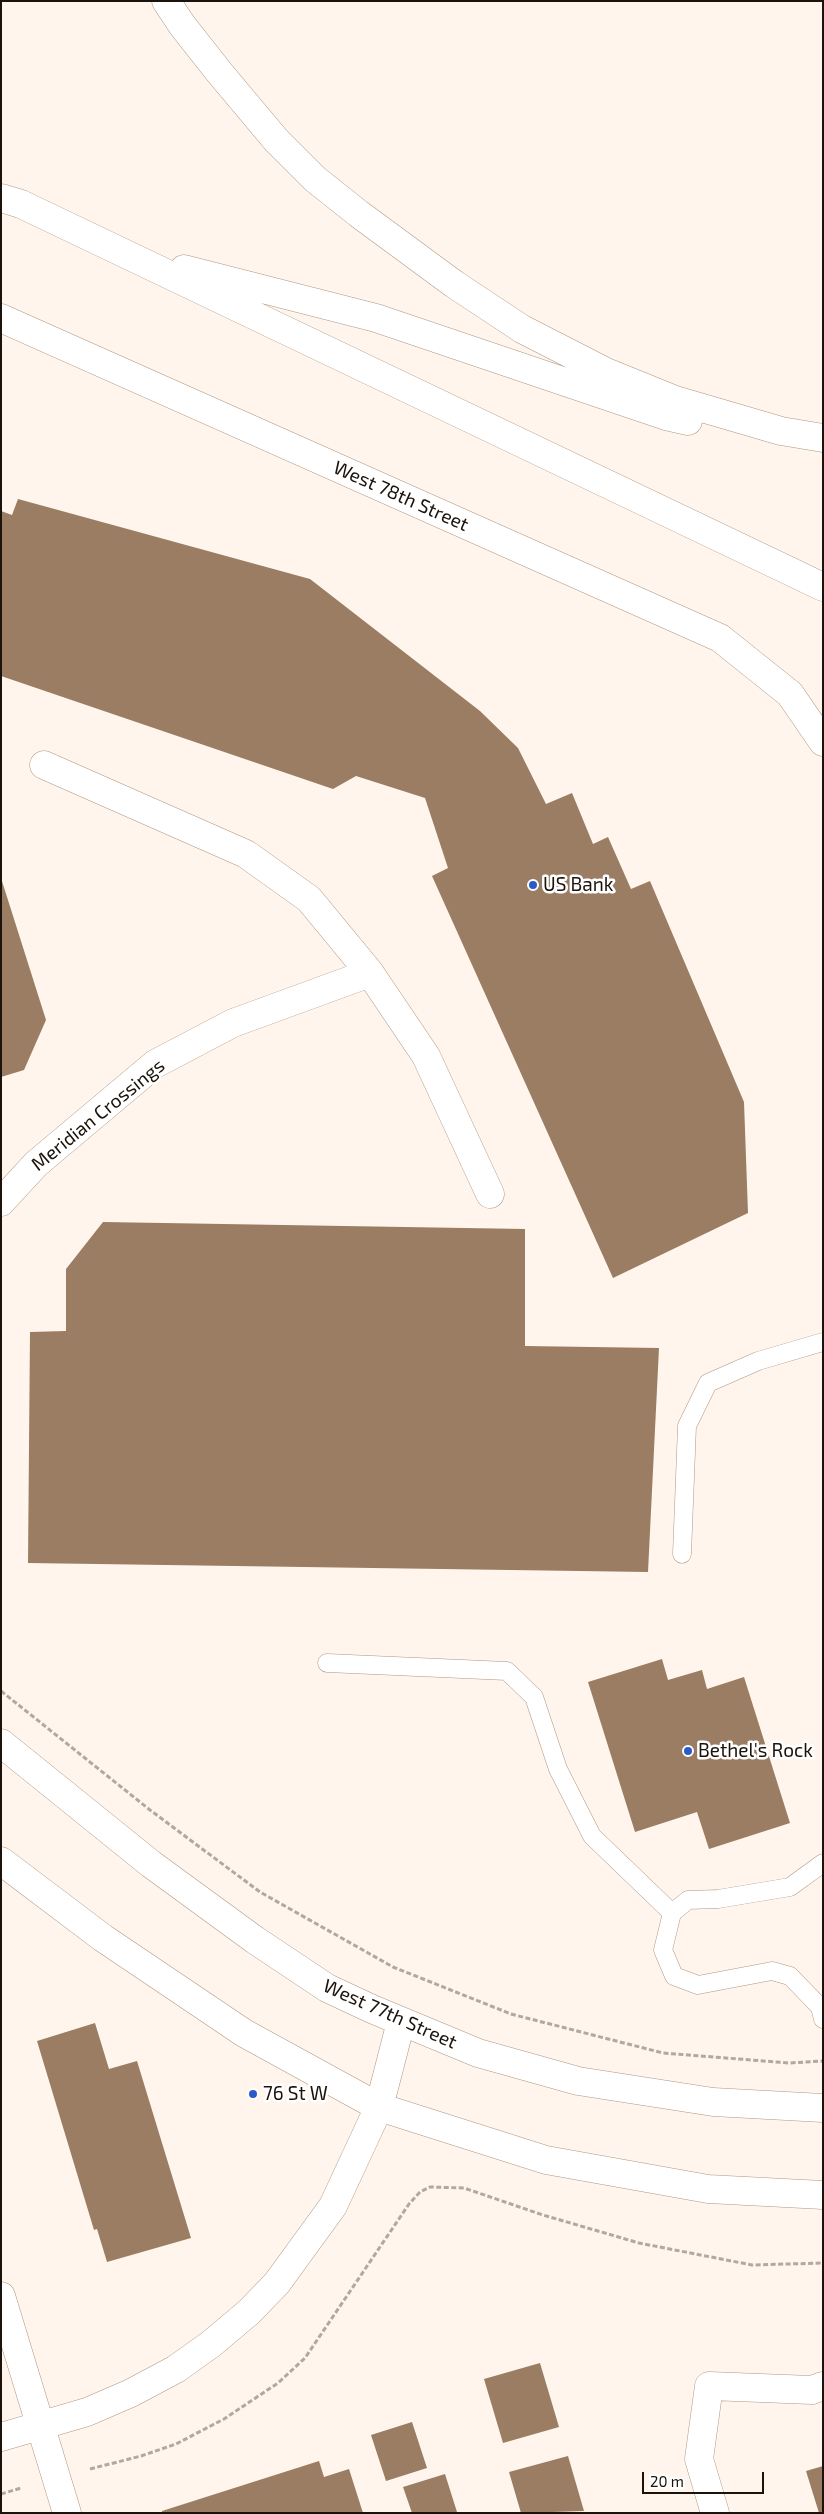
<!DOCTYPE html>
<html>
<head>
<meta charset="utf-8">
<style>
	body { margin:0 }
	#map { position:relative; width:824px; height:2514px; overflow:hidden; background:#fff5ec; font-family:"Exo 2",sans-serif }
	canvas { display:block }
	.frame { position:absolute; inset:0; border:2px solid #1b130b; pointer-events:none }
	.scale { position:absolute; left:642px; top:2472px; width:122px; height:22px; box-sizing:border-box; border:2px solid #1b130b; border-top:0; padding-left:6px; font-size:15px; line-height:18px; white-space:nowrap; color:#1b130b; -webkit-text-stroke:4px #fff; paint-order:stroke }
</style>
</head>
<body>
<div id="map">
<canvas width="824" height="2514"></canvas>
<div class="frame"></div>
<div class="scale">20 m</div>
</div>
<script>
const ctx = document.querySelector('canvas').getContext('2d');
ctx.lineJoin = 'round';
function paint(path, color) { ctx.fillStyle = color; ctx.fill(path, 'evenodd'); }
const toPath = rows => new Path2D(rows.map(r => 'M' + r).join(''));
function trace(path, color, width, dash) { ctx.strokeStyle = color; ctx.lineWidth = width; ctx.lineCap = dash ? 'butt' : 'round'; ctx.setLineDash(dash || []); ctx.stroke(path); }
function drawText(font, color, halo, rows, align = 'center') {
  ctx.font = font + ' "Exo 2",sans-serif'; ctx.lineWidth = 5; ctx.setLineDash([]); ctx.textBaseline = 'middle'; ctx.strokeStyle = halo; ctx.fillStyle = color; for (const [text, x, y, turn = 0] of rows) {
    ctx.save(); ctx.translate(x, y); ctx.rotate((+turn || 0) * Math.PI / 180); ctx.textAlign = isNaN(turn) ? turn : align; if (halo) ctx.strokeText(text, 0, 0); ctx.fillText(text, 0, 0); ctx.restore();
  }
}
paint(toPath([
	[18,499,310,579,480,711,518,748,546,804,572,793,593,844,608,837,631,889,650,881,744,1102,748,1213,613,1278,432,876,448,868,425,798,356,776,333,789,1,676,1,511,12,515],
	[1,878,46,1020,24,1070,1,1077],
	[103,1222,525,1229,525,1346,659,1348,648,1572,28,1563,30,1332,66,1331,66,1269],
	[662,1659,668,1680,702,1670,707,1689,744,1677,790,1823,709,1849,697,1812,635,1832,588,1682],
	[95,2023,109,2069,137,2061,191,2238,107,2262,97,2229,94,2230,37,2041],
	[540,2363,559,2427,503,2443,484,2379],
	[412,2422,427,2468,386,2481,371,2435],
	[568,2456,584,2511,521,2513,509,2472],
	[319,2461,324,2477,349,2469,363,2513,162,2513,162,2511],
	[823,2466,823,2513,819,2513,806,2471],
	[445,2474,457,2512,412,2513,403,2487]
]), '#9a7d63');
const lane = toPath([
	[682,1554,687,1426,708,1383,758,1361,823,1342],
	[327,1663,507,1671,534,1697,558,1769,592,1836,672,1913],
	[823,1863,790,1887,718,1899,688,1900,672,1913,663,1950,674,1976,698,1985,772,1971,790,1976,820,2007,823,2019]
]);
const street = toPath([
	[1,318,720,638,790,694,823,742],
	[44,765,246,854,309,899,370,973,426,1056,490,1194],
	[1,1202,36,1164,155,1064,233,1023,370,973],
	[1,2296,67,2513],
	[715,2513,699,2459,709,2386,812,2390,823,2386]
]);
const secondary = toPath([
	[1,1743,151,1864,255,1940,327,1988,372,2009,478,2053,578,2081,713,2102,823,2108],
	[1,1861,103,1938,244,2033,379,2107,546,2160,708,2189,823,2195],
	[1,2437,87,2412,131,2393,176,2369,211,2344,249,2312,277,2283,333,2206,379,2107,401,2022]
]);
const highway = toPath([
	[166,1,182,25,219,72,276,140,315,179,359,214,454,284,522,329,606,372,675,400,781,431,823,438],
	[1,198,21,204,823,587],
	[184,269,376,318,666,416,688,421]
]);
trace(lane, '#af9783', 19);
trace(street, '#af9783', 29);
trace(secondary, '#af9783', 29);
trace(highway, '#af9783', 29);
trace(toPath([
	[1,1691,150,1810,260,1892,393,1967,511,2014,663,2053,789,2063,823,2061],
	[90,2469,141,2456,176,2444,224,2419,278,2383,305,2358,409,2204,420,2192,430,2187,464,2188,543,2215,639,2243,752,2265,823,2263],
	[1,2494,21,2488]
]), '#b1a89f', 3, [5, 2.5]);
trace(lane, '#fff', 18);
trace(street, '#fff', 28);
trace(secondary, '#fff', 28);
trace(highway, '#fff', 28);
for (const [x, y, r, color] of [
	[533,885,5,"#2a5bc9"],
	[688,1751,5,"#2a5bc9"],
	[253,2094,5,"#2a5bc9"]
]) { const dot = new Path2D(); dot.arc(x, y, r, 0, 2 * Math.PI); ctx.fillStyle = color; ctx.fill(dot); trace(dot, '#fff', 2); }
drawText('19px', '#1b130b', '#fff', [
	["West 78th Street",401,496,24],
	["Meridian Crossings",98,1115,-39],
	["West 77th Street",390,2014,24]
]);
drawText('19px', '#1b130b', '#fff', [
	["US Bank",543,885],
	["Bethel's Rock",698,1751],
	["76 St W",263,2094]
], 'left');
</script>
</body>
</html>
